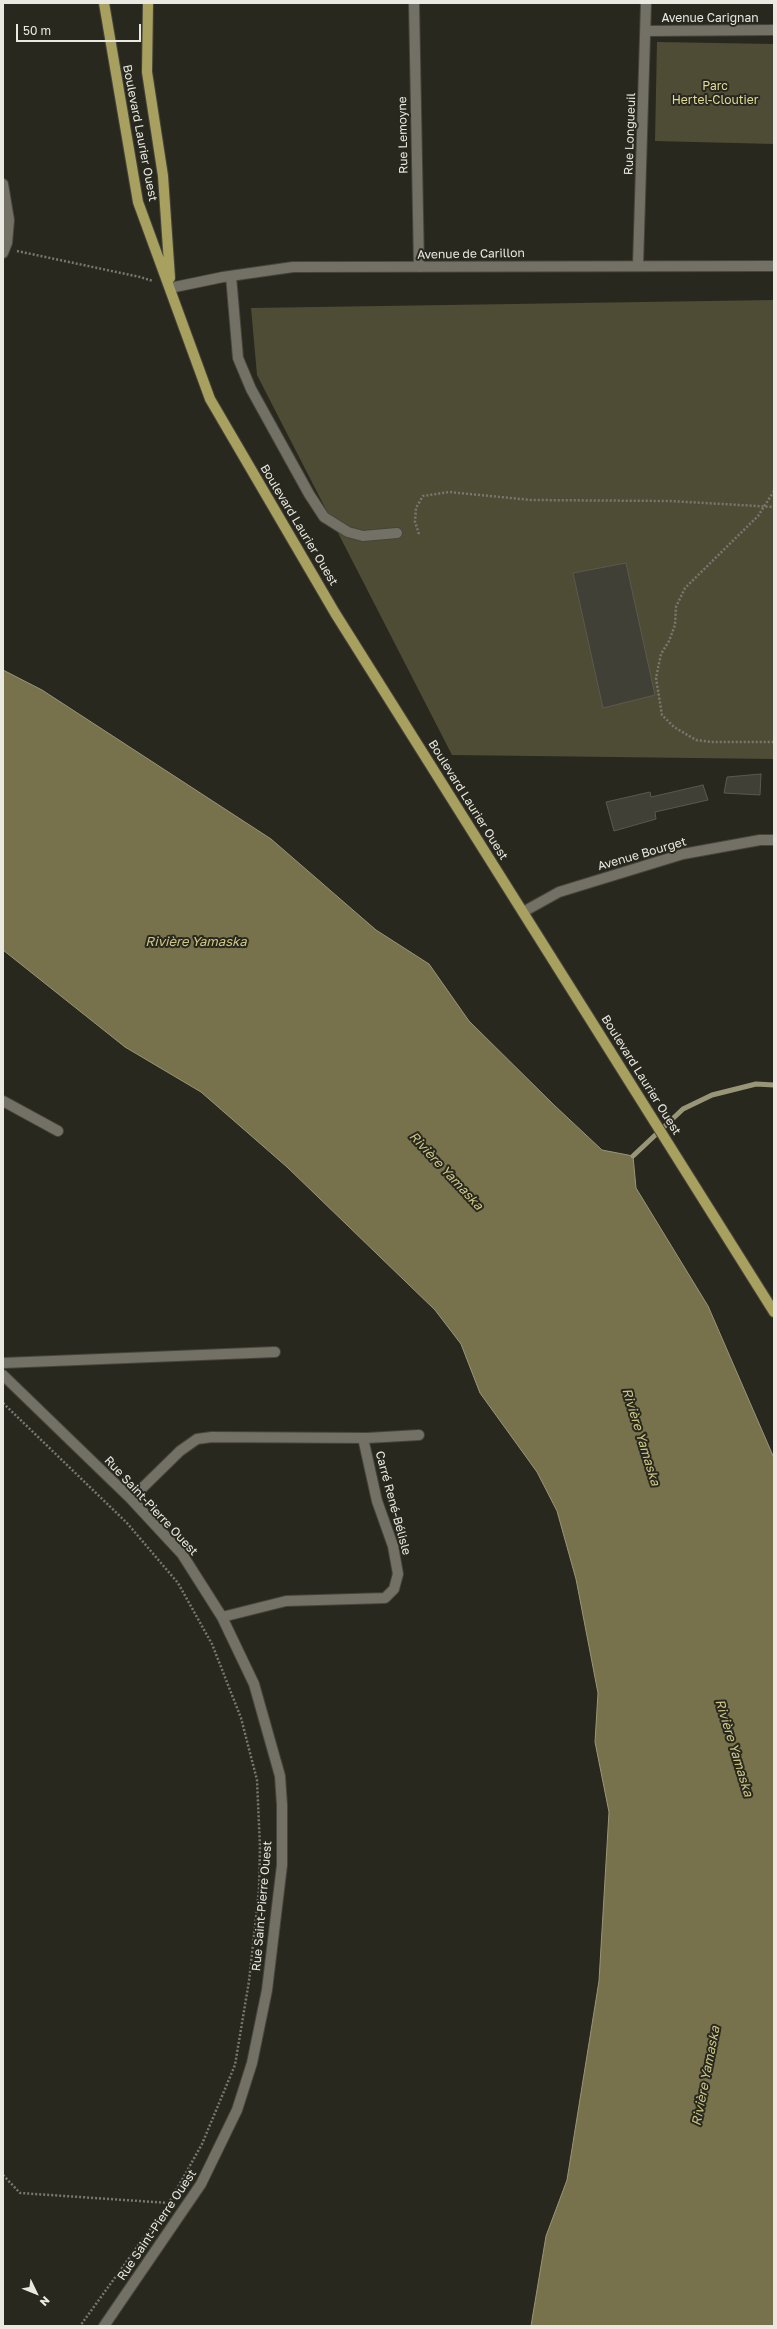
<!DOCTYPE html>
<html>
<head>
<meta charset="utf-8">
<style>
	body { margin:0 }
	#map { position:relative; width:777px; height:2329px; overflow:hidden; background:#29281f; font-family:"Golos Text",sans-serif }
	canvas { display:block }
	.frame { position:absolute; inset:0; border:4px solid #e9e9e2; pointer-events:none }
	.north { position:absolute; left:16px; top:2273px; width:40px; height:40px; -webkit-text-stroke:3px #29281f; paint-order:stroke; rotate:133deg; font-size:11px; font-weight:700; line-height:16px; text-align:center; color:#e9e9e2 }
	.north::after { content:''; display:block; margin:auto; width:14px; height:18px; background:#e9e9e2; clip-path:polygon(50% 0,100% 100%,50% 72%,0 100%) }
	.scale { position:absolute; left:16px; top:24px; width:125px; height:18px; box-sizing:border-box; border:2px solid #e9e9e2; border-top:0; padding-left:5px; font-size:12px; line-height:14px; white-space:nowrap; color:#e9e9e2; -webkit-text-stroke:3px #29281f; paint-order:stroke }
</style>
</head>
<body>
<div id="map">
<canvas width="777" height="2329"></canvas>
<div class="frame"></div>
<div class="north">N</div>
<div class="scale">50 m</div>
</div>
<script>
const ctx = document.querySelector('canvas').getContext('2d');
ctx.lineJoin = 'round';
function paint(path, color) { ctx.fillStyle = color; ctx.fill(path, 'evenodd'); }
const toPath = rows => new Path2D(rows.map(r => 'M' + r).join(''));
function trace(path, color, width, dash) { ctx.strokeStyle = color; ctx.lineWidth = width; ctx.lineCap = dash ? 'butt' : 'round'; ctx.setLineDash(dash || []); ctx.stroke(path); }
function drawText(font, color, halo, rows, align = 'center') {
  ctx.font = font + ' "Golos Text",sans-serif'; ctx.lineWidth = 4; ctx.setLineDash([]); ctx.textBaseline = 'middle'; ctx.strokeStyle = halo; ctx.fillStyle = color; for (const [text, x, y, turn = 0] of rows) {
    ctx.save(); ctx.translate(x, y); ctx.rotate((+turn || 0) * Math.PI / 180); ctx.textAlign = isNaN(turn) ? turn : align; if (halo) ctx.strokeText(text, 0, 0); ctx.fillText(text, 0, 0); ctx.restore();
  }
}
paint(toPath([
	[657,42,774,44,774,144,655,141],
	[774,300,774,759,452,755,257,375,251,308]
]), '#4e4c35');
const water = toPath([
	[3,670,42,690,271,839,376,930,429,964,469,1021,554,1105,602,1150,633,1156,636,1188,708,1306,774,1458,774,2326,531,2326,546,2236,567,2180,599,1981,609,1812,595,1742,598,1693,576,1579,557,1511,537,1472,480,1393,461,1344,435,1310,287,1167,201,1092,125,1047,3,950,3,670]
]);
paint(water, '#77724b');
trace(water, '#999678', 1);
trace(toPath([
	[633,1156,683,1109,712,1095,756,1084,774,1085]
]), '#999678', 5);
const building = toPath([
	[626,563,655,695,603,708,573,573,626,563],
	[761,774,760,795,724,793,727,777,761,774],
	[703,785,708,800,655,812,656,819,614,831,606,802,650,792,651,797,703,785]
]);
paint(building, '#414036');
trace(building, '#5a594e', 1);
const minor = toPath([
	[414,3,419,267],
	[646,31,774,30],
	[3,184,9,220,7,243,3,253],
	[638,265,646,3],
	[231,276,238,358,251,389,309,494,324,517,348,532,363,536,397,533],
	[170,288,223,277,293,267,774,266],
	[523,912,559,892,683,854,760,840,774,840],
	[3,1101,58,1131],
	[3,1363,275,1352],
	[3,1375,131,1499,182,1554,222,1617,254,1684,280,1776,282,1805,282,1865,267,1990,252,2063,237,2110,201,2184,104,2326],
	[131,1499,180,1451,197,1439,212,1437,367,1438,419,1435],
	[222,1617,286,1601,385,1598,394,1589,398,1574,393,1546,377,1501,363,1438]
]);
const major = toPath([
	[104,3,138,202,210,399,335,613,774,1312],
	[148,3,147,72,163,176,170,278]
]);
trace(minor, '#46453c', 12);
trace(major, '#46453c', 12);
trace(toPath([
	[17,251,140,277,153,281],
	[774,491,758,516,685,588,676,607,675,625,669,641,661,654,656,678,662,715,674,727,696,740,711,742,774,742],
	[419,534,415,522,416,508,423,496,449,492,531,500,670,501,774,507],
	[3,1403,127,1523,178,1583,212,1644,241,1718,257,1780,260,1847,259,1890,249,1981,235,2065,202,2144,169,2203,80,2326],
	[3,2175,20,2193,169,2203]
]), '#797870', 2.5, [2, 2]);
trace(minor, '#737166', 10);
trace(major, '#a8a05e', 10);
drawText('12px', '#e9e9e2', '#29281f', [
	["Avenue Carignan",710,18],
	["Boulevard Laurier Ouest",140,133,79],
	["Rue Longueuil",630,134,-88],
	["Rue Lemoyne",403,135,-91],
	["Avenue de Carillon",471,254,-1],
	["Boulevard Laurier Ouest",299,525,59],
	["Boulevard Laurier Ouest",468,800,58],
	["Avenue Bourget",642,854,-16],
	["Boulevard Laurier Ouest",641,1075,58],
	["Carré René-Bélisle",393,1503,75],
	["Rue Saint-Pierre Ouest",151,1506,47],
	["Rue Saint-Pierre Ouest",262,1906,-85],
	["Rue Saint-Pierre Ouest",157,2225,-56]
]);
drawText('12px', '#e3dc98', '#29281f', [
	["Parc",715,86],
	["Hertel-Cloutier",715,100]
]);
drawText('italic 13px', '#cec784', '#29281f', [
	["Rivière Yamaska",196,942],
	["Rivière Yamaska",446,1171,47],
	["Rivière Yamaska",641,1437,73],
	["Rivière Yamaska",734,1748,73],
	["Rivière Yamaska",706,2076,-79]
]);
</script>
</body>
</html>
